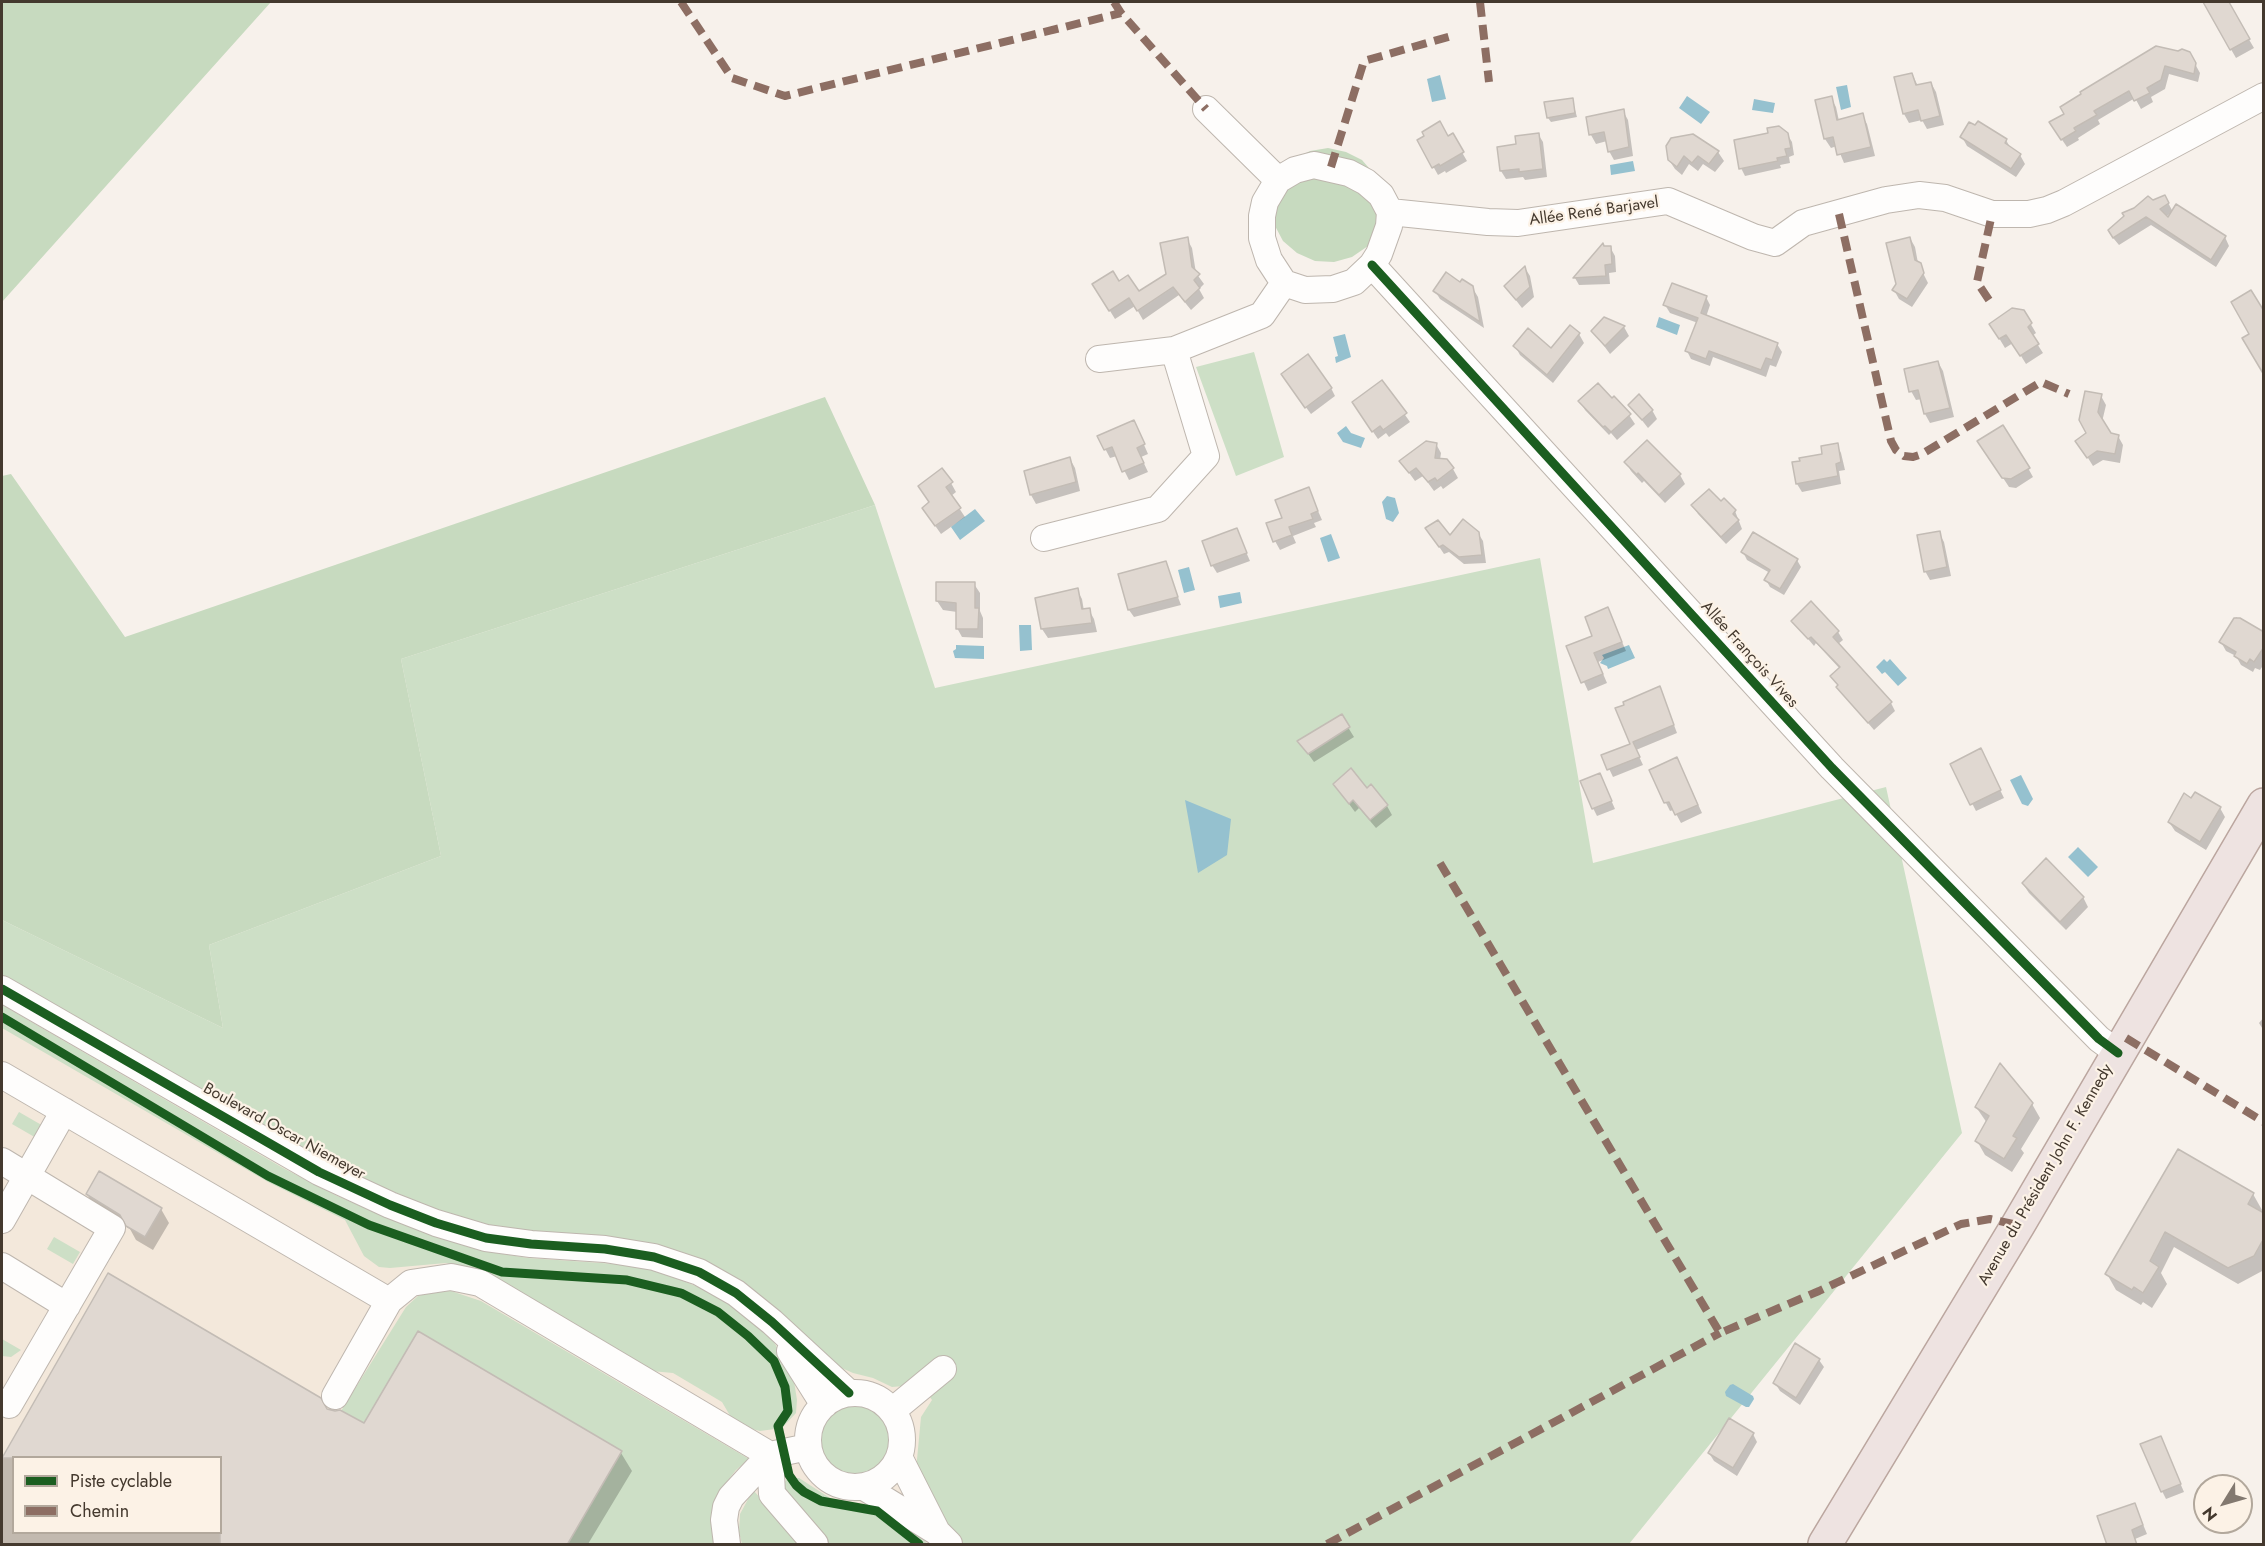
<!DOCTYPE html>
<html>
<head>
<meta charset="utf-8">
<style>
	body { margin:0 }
	#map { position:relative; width:2265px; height:1546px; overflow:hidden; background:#f7f1eb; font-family:Jost,sans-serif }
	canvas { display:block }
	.frame { position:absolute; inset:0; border:3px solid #44392e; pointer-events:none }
	.legend { position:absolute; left:12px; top:1456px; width:210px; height:78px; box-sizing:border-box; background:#fcf2e6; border:2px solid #b2a89c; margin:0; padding:8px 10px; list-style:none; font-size:18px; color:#44392e }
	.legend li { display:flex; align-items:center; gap:12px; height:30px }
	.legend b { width:30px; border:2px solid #b2a89c }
	.north { position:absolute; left:2193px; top:1474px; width:60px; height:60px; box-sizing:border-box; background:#fcf2e6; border:2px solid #b2a89c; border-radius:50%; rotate:233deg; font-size:16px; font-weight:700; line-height:24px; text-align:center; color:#44392e }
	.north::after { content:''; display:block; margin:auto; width:21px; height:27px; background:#837970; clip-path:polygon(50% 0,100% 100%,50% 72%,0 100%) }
</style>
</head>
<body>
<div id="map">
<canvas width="2265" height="1546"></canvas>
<div class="frame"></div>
<ul class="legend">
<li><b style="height:8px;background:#1b5e20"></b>Piste cyclable</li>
<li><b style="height:8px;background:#8d6e63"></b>Chemin</li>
</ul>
<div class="north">N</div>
</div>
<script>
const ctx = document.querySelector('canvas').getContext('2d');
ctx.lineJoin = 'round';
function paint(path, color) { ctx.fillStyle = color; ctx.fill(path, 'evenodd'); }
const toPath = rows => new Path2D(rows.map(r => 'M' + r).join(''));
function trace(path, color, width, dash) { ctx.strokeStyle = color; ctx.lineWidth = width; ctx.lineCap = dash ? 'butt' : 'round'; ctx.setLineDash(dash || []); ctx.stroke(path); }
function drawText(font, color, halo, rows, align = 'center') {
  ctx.font = font + ' Jost,sans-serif'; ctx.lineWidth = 4.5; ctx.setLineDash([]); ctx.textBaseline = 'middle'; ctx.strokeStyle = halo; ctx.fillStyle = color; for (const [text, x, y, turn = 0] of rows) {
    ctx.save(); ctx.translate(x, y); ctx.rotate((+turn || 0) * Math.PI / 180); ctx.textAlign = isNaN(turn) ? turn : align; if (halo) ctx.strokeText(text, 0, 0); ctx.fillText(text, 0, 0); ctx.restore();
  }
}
paint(toPath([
	[2,970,672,1228,936,1381,1022,1544,2,1544],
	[14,1458,220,1458,220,1532,14,1532]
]), '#f3e8db');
paint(toPath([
	[1254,352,1284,457,1236,476,1196,367],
	[875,505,935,688,1540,558,1593,863,1886,787,1962,1133,1629,1544,962,1544,942,1523,916,1470,921,1417,932,1400,918,1380,904,1386,892,1387,873,1378,853,1373,828,1362,718,1274,486,1230,350,1179,2,980,2,920,223,1028,209,945,441,856,401,659],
	[2,1005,283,1168,335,1195,374,1212,478,1250,528,1258,616,1264,656,1270,703,1289,720,1298,745,1315,773,1341,784,1358,794,1381,797,1400,796,1413,782,1428,760,1431,748,1428,732,1419,722,1402,673,1373,651,1371,479,1270,446,1263,390,1268,379,1267,364,1256,345,1220,268,1182,2,1028],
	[19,1112,45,1127,38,1139,12,1124],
	[54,1237,80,1252,73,1264,47,1249],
	[451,1291,481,1301,749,1459,736,1470,721,1489,714,1510,716,1544,567,1544,622,1451,418,1332,364,1423,341,1411,406,1307,418,1296,434,1292],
	[2,1339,21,1350,11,1357,2,1356],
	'816 1440a37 37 0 1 1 74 0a37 37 0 1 1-74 0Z',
	[792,1478,799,1478,833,1500,877,1507,893,1515,928,1544,822,1544,782,1485,787,1479],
	[753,1490,803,1544,742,1544,739,1532,740,1514]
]), '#cddfc6');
paint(toPath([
	[2,2,271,2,2,302],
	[1328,148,1346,152,1362,160,1375,175,1379,230,1368,246,1352,257,1334,262,1315,261,1297,253,1283,241,1274,224,1273,188,1294,159,1310,151],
	[825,397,875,505,401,659,441,856,209,945,223,1028,2,920,2,476,11,474,125,637]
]), '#c7dabf');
paint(toPath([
	[1440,75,1446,99,1432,102,1427,79],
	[1847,85,1851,107,1841,110,1836,87],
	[1687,96,1710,112,1701,124,1679,108],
	[1754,99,1775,103,1773,113,1752,110],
	[1633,161,1635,171,1611,175,1610,165],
	[1659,317,1680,325,1677,335,1656,327],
	[1345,334,1351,357,1336,363,1335,357,1338,356,1333,337],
	[1346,426,1351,433,1365,438,1361,448,1343,442,1337,433],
	[1387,496,1395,498,1399,513,1393,522,1386,519,1382,502],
	[975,509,985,521,960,540,951,527],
	[1331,534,1340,558,1328,562,1320,538],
	[1189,567,1195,590,1184,593,1178,570],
	[1240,592,1242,603,1220,608,1218,596],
	[1019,625,1031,625,1032,650,1020,651],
	[956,645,984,646,984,659,955,658,953,651,956,649],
	[1629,645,1635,658,1608,669,1607,666,1600,663,1604,658,1602,655],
	[1884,659,1887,662,1890,659,1907,678,1898,686,1885,672,1882,674,1876,667],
	[2021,775,2033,799,2028,806,2022,804,2010,780],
	[1185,800,1231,819,1227,855,1198,873],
	[2078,847,2098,867,2088,877,2068,857],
	[1733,1384,1753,1396,1754,1399,1749,1407,1746,1407,1726,1396,1725,1392,1730,1385]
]), '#95c1cf');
paint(toPath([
	[2204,2,2227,2,2254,48,2236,58],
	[2179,53,2189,53,2200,73,2198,82,2169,74,2165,89,2151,97,2153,102,2141,109,2135,98,2098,120,2100,124,2078,138,2079,140,2067,147,2056,131],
	[1912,74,1918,86,1931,83,1936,92,1944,125,1927,129,1922,120,1909,123,1904,114,1896,78],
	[1831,98,1836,107,1839,121,1862,115,1867,124,1875,156,1844,163,1837,146,1831,148,1825,139],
	[1572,99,1577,117,1551,122,1548,118],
	[1623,111,1628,120,1633,156,1614,160,1609,151,1607,141,1596,144,1591,135,1588,118],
	[1538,134,1543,142,1547,177,1525,180,1523,177,1506,179,1501,171,1518,145],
	[1787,134,1792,142,1794,155,1789,157,1790,163,1780,165,1781,168,1745,176,1741,168],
	[1452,135,1467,161,1446,173,1445,171,1438,175,1419,141,1426,137,1448,138],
	[1962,137,2006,140,2011,149,2020,155,2025,164,2016,177,1967,146],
	[1667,146,1718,152,1724,161,1715,172,1703,164,1698,171,1689,164,1682,175,1675,169,1669,160],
	[2165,197,2173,212,2165,217,2225,237,2229,246,2216,267,2151,225,2119,245,2114,239,2110,231],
	[1910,238,1915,247,1918,263,1928,283,1912,307,1899,299,1894,290,1897,285],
	[1187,239,1192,248,1196,273,1204,284,1199,289,1204,298,1191,310,1179,295,1143,320,1135,306,1115,319,1094,285,1119,283,1138,293,1168,274],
	[1603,245,1605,248,1610,247,1615,256,1616,272,1609,273,1610,284,1579,285,1575,278],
	[1525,268,1530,276,1534,297,1522,308,1505,286],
	[1460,284,1472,287,1478,297,1484,328,1440,299,1435,291],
	[1706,297,1710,305,1706,317,1777,344,1782,352,1776,367,1770,365,1766,377,1713,357,1710,366,1691,359,1687,351,1698,323,1670,313,1665,305],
	[2023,311,2036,333,2032,336,2043,353,2026,364,2013,343,2005,348,1996,333],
	[1604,319,1624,327,1629,336,1610,354,1593,331],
	[1570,327,1579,334,1584,343,1553,383,1520,355,1515,346,1551,350],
	[1938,362,1943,371,1954,417,1930,423,1925,414,1922,399,1916,400,1911,391],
	[1287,382,1331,388,1335,396,1311,414],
	[1382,382,1410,422,1389,437,1386,433,1378,439,1358,410],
	[2101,396,2106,405,2102,422,2110,434,2118,436,2123,445,2120,463,2103,460,2093,466,2083,450],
	[1580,401,1629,415,1635,424,1617,440,1611,433,1609,435,1585,410],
	[1630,405,1652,410,1657,419,1648,428],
	[1138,431,1148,454,1141,457,1148,472,1129,480,1117,456,1110,458,1099,437],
	[1979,441,2028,468,2033,477,2016,488,2009,487],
	[1647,443,1680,475,1685,484,1665,503,1644,481,1642,483,1631,471,1626,462],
	[1436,444,1441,453,1440,460,1453,469,1458,478,1443,489,1441,486,1434,491,1423,476,1415,481,1407,470],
	[1837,445,1841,453,1845,470,1839,471,1841,484,1802,492,1797,484],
	[1070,459,1075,468,1080,491,1036,504,1031,495],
	[951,483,956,492,951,496,965,517,941,534,929,517,931,503,925,495],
	[1308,488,1322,520,1314,523,1316,527,1293,536,1296,543,1280,550,1275,541,1284,519],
	[1721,504,1735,511,1742,529,1726,544,1698,514,1693,506],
	[1236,529,1250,561,1217,573,1212,565],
	[1478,533,1483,541,1486,563,1464,564,1449,552,1444,554,1432,536,1450,537],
	[1939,533,1944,542,1951,576,1930,580,1925,571],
	[1743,552,1797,560,1801,567,1784,595,1770,587,1766,580,1770,573,1747,560],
	[1165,563,1181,605,1134,617,1129,610,1120,575],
	[974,584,980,593,980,611,983,618,983,638,962,637,957,628,957,612,943,610,937,601],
	[1077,590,1082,599,1084,611,1089,610,1094,619,1097,632,1048,638,1042,629,1037,599],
	[1608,609,1626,651,1598,662,1607,683,1588,691,1568,647,1594,637],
	[2236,617,2264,634,2264,664,2260,670,2255,668,2253,672,2241,665,2236,656,2226,651,2221,642],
	[1793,621,1838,632,1843,640,1838,644,1891,703,1895,711,1874,730,1838,688,1839,686,1832,676,1840,669,1816,643,1814,646],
	[1663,696,1677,733,1636,750,1643,765,1613,777,1603,756,1632,745,1617,709],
	[1341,716,1354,737,1314,762,1299,741],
	[1984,757,2004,798,1976,811,1952,764],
	[1681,767,1702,813,1681,823,1674,810,1670,811,1666,803,1651,770],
	[1600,775,1615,809,1597,816,1593,808],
	[1335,785,1367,790,1387,806,1392,815,1376,828,1359,808,1355,812],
	[2192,800,2220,808,2225,817,2206,850,2175,831,2169,822],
	[2023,884,2083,897,2088,907,2066,930,2029,893],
	[2264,1017,2264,1031,2259,1023],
	[2032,1104,2040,1118,2021,1149,2024,1153,2012,1172,1985,1155,1977,1141,1987,1123,1976,1107],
	[2178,1151,2253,1194,2262,1210,2260,1213,2264,1215,2264,1270,2238,1284,2174,1247,2161,1273,2167,1284,2152,1308,2143,1302,2141,1305,2116,1290,2107,1274],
	[87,1194,161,1209,169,1223,153,1250,136,1240,130,1229,96,1209],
	[109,1275,326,1410,364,1425,621,1453,632,1471,588,1544,2,1544,2,1459],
	[14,1458,220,1458,220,1532,14,1532],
	[1819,1360,1824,1367,1800,1405,1780,1391,1775,1383],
	[1753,1434,1757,1442,1737,1476,1714,1461,1709,1453],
	[2164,1446,2184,1492,2166,1499,2162,1491],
	[2135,1505,2147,1534,2135,1539,2137,1544,2108,1544]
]), '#0003');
const building = toPath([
	[2203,2,2229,2,2250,39,2230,50,2203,2],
	[2156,46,2178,51,2182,49,2190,52,2196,63,2194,74,2165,66,2161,80,2147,88,2150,93,2134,101,2129,91,2094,111,2097,115,2074,128,2076,131,2061,140,2049,122,2064,114,2060,107,2081,94,2080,92,2156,46],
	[1912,73,1916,85,1931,82,1940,116,1921,121,1918,110,1903,114,1894,77,1912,73],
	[1832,96,1837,120,1863,113,1871,147,1837,155,1833,137,1824,139,1815,100,1832,96],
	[1573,98,1575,113,1547,118,1544,102,1573,98],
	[1624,109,1629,147,1608,152,1604,132,1589,135,1586,117,1624,109],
	[1440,121,1448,136,1453,133,1464,152,1440,166,1439,164,1432,168,1417,140,1424,136,1422,132,1440,121],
	[1978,121,2007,139,2005,143,2021,154,2011,169,1960,137,1969,122,1975,125,1978,121],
	[1779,126,1788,133,1791,148,1785,149,1787,156,1777,158,1778,161,1739,169,1734,140,1768,133,1767,128,1779,126],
	[1539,133,1543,169,1519,172,1519,169,1500,171,1497,147,1516,144,1515,136,1539,133],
	[1693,134,1719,151,1709,164,1698,156,1692,163,1684,156,1677,167,1668,160,1666,146,1671,138,1693,134],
	[2165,195,2169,203,2160,209,2168,217,2176,204,2226,236,2211,260,2146,217,2113,238,2108,230,2124,216,2122,213,2134,208,2148,196,2153,200,2165,195],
	[1188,237,1192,267,1200,274,1194,280,1200,288,1185,302,1173,287,1137,311,1129,298,1109,311,1092,284,1113,271,1119,281,1128,275,1139,291,1166,274,1160,243,1188,237],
	[1910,237,1915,260,1921,263,1924,273,1907,299,1892,290,1896,284,1886,243,1910,237],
	[1603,243,1604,246,1611,246,1612,264,1605,265,1606,276,1573,278,1603,243],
	[1525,266,1530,287,1516,300,1504,286,1525,266],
	[1446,272,1460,282,1462,279,1473,286,1480,322,1433,291,1446,272],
	[1672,283,1707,296,1701,313,1778,343,1772,360,1766,358,1761,370,1709,351,1706,359,1685,351,1698,318,1663,305,1672,283],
	[2251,290,2264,311,2264,375,2242,338,2249,334,2231,302,2251,290],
	[2012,308,2024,310,2032,323,2028,327,2039,344,2020,356,2006,335,1999,339,1989,324,2012,308],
	[1604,317,1625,326,1605,346,1591,331,1604,317],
	[1570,325,1580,333,1547,375,1513,346,1528,328,1551,348,1570,325],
	[1308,354,1332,388,1305,408,1281,374,1308,354],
	[1938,361,1950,408,1924,414,1918,390,1909,392,1904,369,1938,361],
	[1382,380,1407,413,1383,430,1380,426,1372,432,1352,402,1382,380],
	[1598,383,1612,398,1614,396,1631,414,1611,432,1605,426,1603,427,1578,401,1598,383],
	[2085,391,2102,394,2098,412,2111,433,2119,435,2115,454,2097,451,2087,458,2075,441,2086,433,2079,420,2085,391],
	[1639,394,1653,410,1642,420,1628,405,1639,394],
	[1134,420,1145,444,1137,448,1144,463,1122,472,1112,447,1104,450,1097,436,1134,420],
	[2003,425,2030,468,2011,479,2002,478,1977,441,2003,425],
	[1647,440,1681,474,1659,495,1638,473,1637,475,1624,462,1647,440],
	[1426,441,1437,443,1435,458,1447,459,1454,468,1437,481,1435,478,1428,482,1416,468,1409,473,1399,461,1426,441],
	[1838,443,1841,462,1836,464,1838,476,1796,484,1792,462,1800,461,1799,458,1822,454,1821,446,1838,443],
	[1070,457,1076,482,1030,495,1024,471,1070,457],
	[942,468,953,482,946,487,961,508,935,526,922,508,929,502,918,486,942,468],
	[1309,487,1318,511,1311,514,1313,519,1289,527,1292,535,1273,542,1266,523,1282,518,1275,500,1309,487],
	[1709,489,1721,501,1724,498,1736,510,1733,514,1739,520,1721,537,1691,505,1709,489],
	[1463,519,1479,532,1482,555,1459,557,1443,545,1439,547,1425,528,1438,520,1450,535,1463,519],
	[1237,528,1247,553,1211,566,1202,541,1237,528],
	[1940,531,1947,567,1924,572,1917,535,1940,531],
	[1753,532,1798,559,1780,589,1764,580,1770,570,1741,552,1753,532],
	[1166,561,1178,597,1128,610,1118,574,1166,561],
	[936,582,975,582,975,608,979,608,978,629,956,629,956,603,936,601,936,582],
	[1078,588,1082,609,1090,608,1092,623,1041,629,1035,598,1078,588],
	[1811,601,1839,631,1833,637,1892,702,1868,723,1836,687,1838,685,1830,676,1840,667,1811,637,1808,639,1791,621,1811,601],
	[1608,607,1622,642,1594,653,1603,674,1581,683,1566,646,1592,636,1585,617,1608,607],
	[2234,618,2240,618,2264,632,2264,647,2254,662,2250,659,2247,664,2234,656,2236,652,2219,642,2234,618],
	[1660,686,1674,725,1633,742,1640,757,1607,770,1601,755,1630,744,1615,708,1624,705,1623,702,1660,686],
	[1342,714,1350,727,1308,754,1297,741,1342,714],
	[1981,748,2001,790,1970,805,1950,764,1981,748],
	[1677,757,1698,805,1675,815,1669,802,1664,803,1649,770,1677,757],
	[1351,768,1367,788,1371,784,1388,805,1370,820,1353,800,1349,804,1333,784,1351,768],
	[1600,773,1612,801,1592,809,1580,781,1600,773],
	[2195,792,2221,807,2200,842,2168,822,2184,793,2191,798,2195,792],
	[2046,858,2084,897,2060,922,2022,883,2046,858],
	[2000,1063,2033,1103,2013,1136,2017,1138,2004,1159,1975,1141,1989,1116,1975,1107,2000,1063],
	[2178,1149,2254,1193,2248,1204,2264,1213,2264,1238,2254,1256,2228,1268,2165,1232,2150,1261,2159,1267,2143,1293,2134,1287,2132,1290,2105,1274,2178,1149],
	[99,1171,162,1208,145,1237,126,1226,120,1215,86,1194,99,1171],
	[108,1273,321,1398,327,1409,335,1411,340,1410,364,1423,418,1331,622,1451,567,1545,220,1545,220,1458,2,1458,108,1273],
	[1795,1343,1820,1359,1796,1398,1773,1383,1795,1343],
	[1729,1418,1754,1433,1733,1468,1708,1453,1729,1418],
	[2161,1436,2181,1484,2161,1492,2140,1444,2161,1436],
	[2135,1503,2143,1525,2132,1530,2137,1545,2107,1545,2097,1516,2135,1503]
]);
paint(building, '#e0d8d1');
trace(building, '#c3bcb5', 1.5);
const minor = toPath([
	[1206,109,1278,180],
	[1314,165,1349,173,1366,182,1381,195,1390,212,1389,226,1379,254,1372,265,1354,282,1333,289,1305,290,1284,283,1269,260,1262,238,1262,216,1265,202,1278,180,1295,170,1314,165],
	[1390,212,1488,222,1518,223,1668,201,1753,237,1775,243,1803,223,1886,200,1919,195,1945,198,1992,214,2029,214,2047,210,2064,203,2264,96],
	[1372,265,1832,768,2099,1039,2118,1053],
	[1099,359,1174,350,1262,315,1284,283],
	[1044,538,1158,509,1206,456,1174,350],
	[2,989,319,1172,390,1205,436,1223,486,1238,531,1244,605,1249,654,1257,699,1272,736,1293,772,1322,849,1393],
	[2,1075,389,1301],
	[2,1161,112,1228,9,1405],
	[2,1220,64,1111],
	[2,1266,67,1306],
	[790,1351,824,1405],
	'808 1440a47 47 0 1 1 94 0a47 47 0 1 1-94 0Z',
	[335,1396,389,1301,411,1283,451,1277,480,1283,770,1455],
	[892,1411,943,1369],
	[770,1455,772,1494,815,1544],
	[899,1457,937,1532],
	[864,1487,937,1532,949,1544],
	[727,1544,724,1520,726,1507,731,1497,770,1455,808,1447]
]);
const major = toPath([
	[1825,1544,2018,1225,2264,805]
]);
trace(minor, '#beb6ae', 28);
trace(major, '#bba69f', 36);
trace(minor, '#fefdfc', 26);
trace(major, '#eee3e1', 33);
trace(toPath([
	[681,2,732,78,785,96,1121,13],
	[1114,2,1121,13,1206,109],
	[1480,2,1489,82],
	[1331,167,1364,61,1455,35],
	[1839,214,1891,441,1896,450,1904,456,1913,457,1922,454,2041,382,2069,394],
	[1989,300,1977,282,1992,214],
	[1440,863,1720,1333,1819,1291,1961,1224,1990,1219,2018,1225],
	[2126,1038,2264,1122],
	[1327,1544,1720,1333]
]), '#8d6e63', 8, [15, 8]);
trace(toPath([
	[1372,265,1832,768,2099,1039,2118,1053],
	[2,989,319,1172,390,1205,436,1223,486,1238,531,1244,605,1249,654,1257,699,1272,736,1293,772,1322,849,1393],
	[2,1017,268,1176,369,1225,502,1272,627,1280,681,1293,718,1312,748,1336,774,1361,785,1387,788,1411,778,1426,789,1475,796,1485,804,1492,821,1501,877,1511,919,1544]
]), '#1b5e20', 9);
drawText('16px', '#44392e', '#fcf2e6', [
	["Allée René Barjavel",1594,212,-8],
	["Allée François Vives",1749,655,48],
	["Boulevard Oscar Niemeyer",284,1132,29],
	["Avenue du Président John F. Kennedy",2046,1175,-60]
]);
</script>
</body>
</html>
